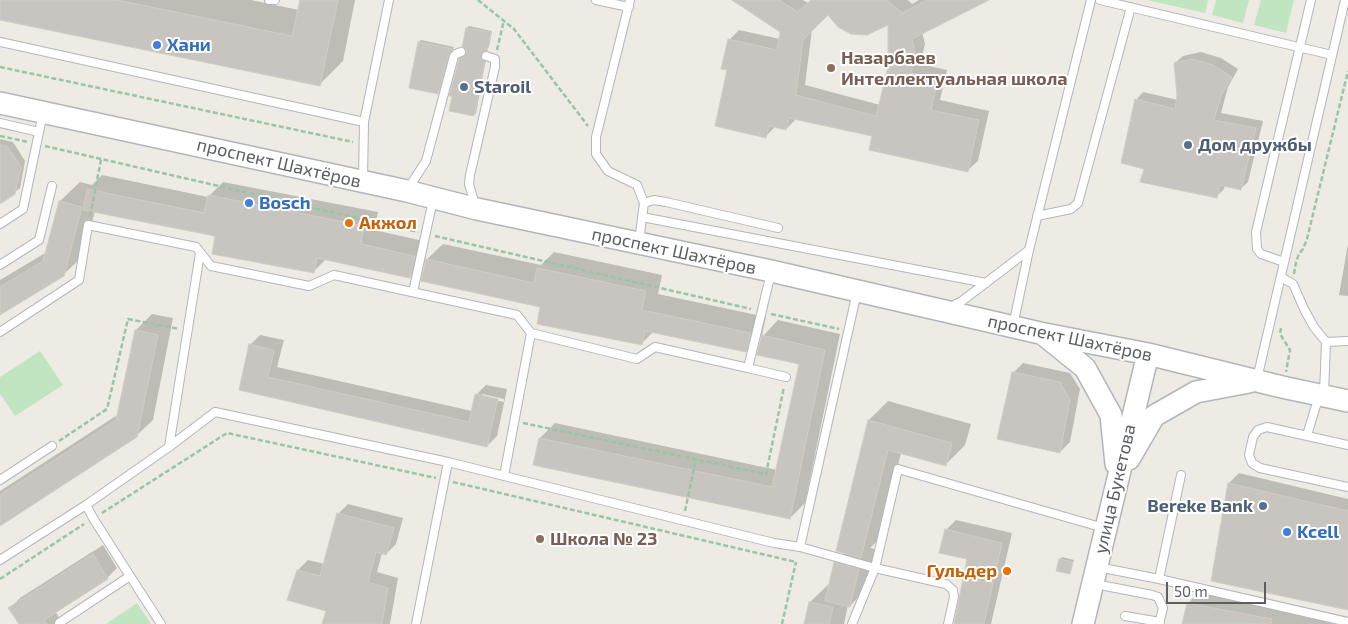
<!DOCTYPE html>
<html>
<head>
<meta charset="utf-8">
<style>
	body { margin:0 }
	#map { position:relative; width:1348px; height:624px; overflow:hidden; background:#edebe3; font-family:"Exo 2",sans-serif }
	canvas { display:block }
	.scale { position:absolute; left:1166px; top:582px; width:100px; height:22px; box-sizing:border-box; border:2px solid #5b5f63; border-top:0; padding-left:6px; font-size:15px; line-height:18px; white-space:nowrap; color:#5b5f63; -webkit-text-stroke:4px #fff; paint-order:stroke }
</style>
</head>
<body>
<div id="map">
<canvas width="1348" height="624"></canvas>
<div class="scale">50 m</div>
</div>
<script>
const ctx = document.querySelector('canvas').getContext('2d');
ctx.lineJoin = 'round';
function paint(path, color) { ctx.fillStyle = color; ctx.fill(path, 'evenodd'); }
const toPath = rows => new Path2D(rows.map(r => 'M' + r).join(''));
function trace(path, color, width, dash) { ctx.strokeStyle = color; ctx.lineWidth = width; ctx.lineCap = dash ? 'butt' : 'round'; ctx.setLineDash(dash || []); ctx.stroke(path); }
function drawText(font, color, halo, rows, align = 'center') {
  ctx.font = font + ' "Exo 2",sans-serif'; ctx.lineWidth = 4; ctx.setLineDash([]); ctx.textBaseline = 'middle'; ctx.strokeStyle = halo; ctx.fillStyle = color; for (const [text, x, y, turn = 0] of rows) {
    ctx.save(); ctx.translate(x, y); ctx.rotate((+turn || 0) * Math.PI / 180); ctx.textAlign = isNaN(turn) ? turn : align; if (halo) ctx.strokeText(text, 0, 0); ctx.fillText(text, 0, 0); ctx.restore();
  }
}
paint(toPath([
	[1147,0,1208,0,1205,13],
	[1216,0,1249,0,1243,23,1212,15],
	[1261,0,1294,0,1286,33,1254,25],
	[40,351,63,385,15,416,0,394,0,377],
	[137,603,151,624,106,624]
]), '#c1e5c0');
paint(toPath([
	[0,0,251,0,299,10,301,0,355,0,343,61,320,84,0,19],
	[735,0,803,0,808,3,812,0,908,0,912,4,919,0,986,0,922,32,925,44,920,64,947,70,940,100,989,111,978,161,968,170,873,135,796,119,786,129,775,127,766,136,729,69,729,40,739,30,780,39,782,31],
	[828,13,889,23,889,67,880,105,805,85,812,29],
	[469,26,492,31,489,47,482,52,483,57,486,59,476,113,474,115,468,53,467,28],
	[421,40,454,47,450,51,440,90,438,92,419,42],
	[1201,52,1221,58,1238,69,1228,87,1221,113,1263,121,1248,182,1240,189,1225,185,1224,189,1216,197,1146,169,1136,100,1143,92,1178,100,1175,63,1183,56],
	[0,139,13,142,25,161,20,188,0,203],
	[102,175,208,197,223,182,378,212,374,230,428,242,424,262,443,244,541,265,554,252,662,275,658,294,766,317,762,335,746,351,654,331,641,344,542,306,427,260,410,277,327,258,314,271,216,235,95,211,83,256,63,275,0,314,0,280,47,252,60,201,80,182,92,185],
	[1348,244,1348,296,1339,295],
	[152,314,173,318,153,420,136,436,0,524,0,491,119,414,136,330],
	[778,320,840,334,805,503,790,518,540,438,555,423,777,470,801,363,763,336],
	[260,335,284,340,277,367,472,411,476,395,486,385,507,389,497,436,487,446,240,390,250,345],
	[482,394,504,399,504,402,482,397],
	[1023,363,1070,373,1080,389,1070,442,1060,452,1013,373],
	[888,401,971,424,965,445,945,465,901,453,880,538,870,548,877,550,869,586,850,606,848,605,844,624,806,624,810,602,830,583,835,563,845,553,869,420],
	[1239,473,1348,499,1348,609,1229,483],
	[348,504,403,518,396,544,386,554,382,553,377,572,398,578,390,624,324,624,327,610,298,570,308,560,325,564,338,514],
	[956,520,1012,533,991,624,955,624,968,558,946,530],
	[103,545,117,568,107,578,55,611,63,624,20,624,10,608,20,598],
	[1062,557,1074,560,1069,572,1060,559],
	[1198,593,1346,621,1345,624,1183,624,1188,603]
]), '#0003');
const building = toPath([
	[0,0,117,0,292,36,300,0,338,0,320,86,0,20,0,0],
	[732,0,779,0,798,12,811,0,887,0,902,13,927,0,989,0,912,39,915,54,911,73,938,79,931,110,979,120,968,172,869,150,872,136,789,118,786,130,769,126,766,138,715,126,727,70,721,69,728,39,777,50,780,32,732,0],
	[828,15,838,27,851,34,867,35,888,25,888,67,876,116,796,95,803,40,828,15],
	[466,28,491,32,487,51,483,52,481,55,482,59,485,62,474,116,449,111,452,96,449,96,459,59,466,53,466,49,462,47,466,28],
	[418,42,454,49,449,55,438,94,409,88,418,42],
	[1192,59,1213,65,1232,77,1221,96,1214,120,1256,128,1241,190,1220,185,1217,198,1140,182,1144,169,1121,163,1135,99,1175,109,1177,96,1174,63,1192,59],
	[0,145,8,147,21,167,15,194,0,204,0,145],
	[87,189,204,213,208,195,364,226,361,244,415,256,410,278,317,258,314,273,212,254,215,236,83,210,87,189],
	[59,201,82,207,64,276,0,315,0,287,43,261,59,201],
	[426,259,534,283,537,268,646,291,642,310,751,333,746,352,645,331,642,345,537,324,540,307,421,281,426,259],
	[135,330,158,335,137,437,0,526,0,495,116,420,135,330],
	[762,335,825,350,790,519,533,465,539,438,772,487,799,364,757,355,762,335],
	[249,344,274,350,268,377,469,422,475,394,498,399,487,447,239,390,249,344],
	[1012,372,1060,382,1070,400,1060,453,997,439,1012,372],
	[868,420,952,443,946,466,888,450,861,558,836,551,868,420],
	[1228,483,1348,511,1348,610,1211,581,1228,483],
	[337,513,394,528,386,555,376,552,368,582,388,588,382,624,322,624,326,611,287,600,297,570,320,576,337,513],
	[945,529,1002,543,984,624,954,624,967,559,939,553,945,529],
	[93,554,108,579,44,620,47,624,19,624,8,608,93,554],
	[1059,559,1073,562,1070,574,1056,571,1059,559],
	[834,562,859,569,850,607,825,601,834,562],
	[809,602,833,607,829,624,804,624,809,602],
	[1187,603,1272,619,1271,624,1182,624,1187,603]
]);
paint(building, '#c8c5c0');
trace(building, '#d2ccc1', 1);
const lane = toPath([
	[269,0,275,0],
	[596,0,629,7],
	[630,0,596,137,596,154,608,171,637,185,644,203,639,242],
	[1100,0,1332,55],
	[0,42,364,122],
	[0,123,39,132],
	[363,180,364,122,389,0],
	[408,189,426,161,454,56,456,54,461,52],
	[644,203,654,200,666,202,778,228],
	[475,205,469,184,470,175,495,67,495,59,486,56],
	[1037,216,1071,209,1078,203,1131,7],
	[642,217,986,283],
	[0,224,23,209,43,113],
	[1284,262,1261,254,1257,249,1256,232,1311,0],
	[0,265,39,240,52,186],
	[771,273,748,368,786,377],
	[1281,277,1293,284,1305,311,1314,327,1326,342,1324,394],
	[413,292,433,200],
	[950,307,962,301,1029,250],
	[1013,326,1029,250,1091,0],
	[0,332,79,280,88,225,196,247,211,266,309,286,334,275,517,315,531,333,637,359,655,347,748,368],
	[1326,342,1348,341],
	[1257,379,1345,0],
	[1307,435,1319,396],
	[1348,445,1267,427,1258,430,1253,437,1249,455,1252,463,1260,468,1348,487],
	[169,447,200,253],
	[504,476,531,333],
	[0,480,52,446],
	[86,505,93,518,130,576],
	[800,547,875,568,946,584,953,590,954,597,948,624],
	[0,560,86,505,169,447,215,412,448,462,774,543,800,547,857,292],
	[1098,567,1159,579,1348,622],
	[1159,579,1181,475],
	[1095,584,1152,595,1158,597,1163,608,1159,624],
	[1125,616,1160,622],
	[59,624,59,623,130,576,161,624],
	[416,624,448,462],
	[852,624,875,568,898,469,1104,528]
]);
const secondary = toPath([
	[0,103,407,191,477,209,771,271,1040,333,1148,354,1282,387,1348,401],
	[1043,334,1085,368,1111,415,1116,464],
	[1129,459,1154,416,1196,392,1249,382],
	[1083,624,1148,354]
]);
trace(lane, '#b3b6ba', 10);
trace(secondary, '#b2b6ba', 24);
trace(toPath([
	[478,0,514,29,588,126],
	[497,50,504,20],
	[0,67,353,142],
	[0,136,28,142],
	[45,146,418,232],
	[90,216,101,160],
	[435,236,751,309],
	[1294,274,1296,262,1299,254,1303,249,1307,239,1348,71],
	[771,314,839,329],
	[1281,328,1280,334,1290,350,1286,372],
	[523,423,766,474,784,387],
	[59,441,107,409,128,319,179,329],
	[453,482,796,562],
	[685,511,696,459],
	[102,513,227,433,436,478],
	[0,579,84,524],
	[782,624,796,562]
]), '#99c5a4', 2.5, [5, 2.5]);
trace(lane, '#fff', 8);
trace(secondary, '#fff', 21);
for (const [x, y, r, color] of [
	[157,45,5,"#3f7fe0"],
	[831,68,5,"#8d6e63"],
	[464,87,5,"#5c6f8a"],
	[1188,145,5,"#5c6f8a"],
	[249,203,5,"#3f7fe0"],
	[349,223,5,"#e8710a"],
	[1263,506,5,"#5c6f8a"],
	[1287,532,5,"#3f7fe0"],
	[540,539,5,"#8d6e63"],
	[1007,571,5,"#e8710a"]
]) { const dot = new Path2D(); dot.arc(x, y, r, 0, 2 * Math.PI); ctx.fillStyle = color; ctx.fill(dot); trace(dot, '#fff', 2); }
drawText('bold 18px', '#366cbe', '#fff', [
	["Хани",167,45],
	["Bosch",259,203],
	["Kcell",1297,532]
], 'left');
drawText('bold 18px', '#785e54', '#fff', [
	["Назарбаев",841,58],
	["Интеллектуальная школа",841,79],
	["Школа № 23",550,539]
], 'left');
drawText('bold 18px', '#4e5e75', '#fff', [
	["Staroil",474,87],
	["Дом дружбы",1198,145],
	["Bereke Bank",1253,506,"right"]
], 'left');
drawText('18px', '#5b5f63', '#fff', [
	["проспект Шахтёров",279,163,13],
	["проспект Шахтёров",674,251,12],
	["проспект Шахтёров",1070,338,12],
	["улица Букетова",1115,489,-77]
]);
drawText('bold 18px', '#c56008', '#fff', [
	["Акжол",359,223],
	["Гульдер",997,571,"right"]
], 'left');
</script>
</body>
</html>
